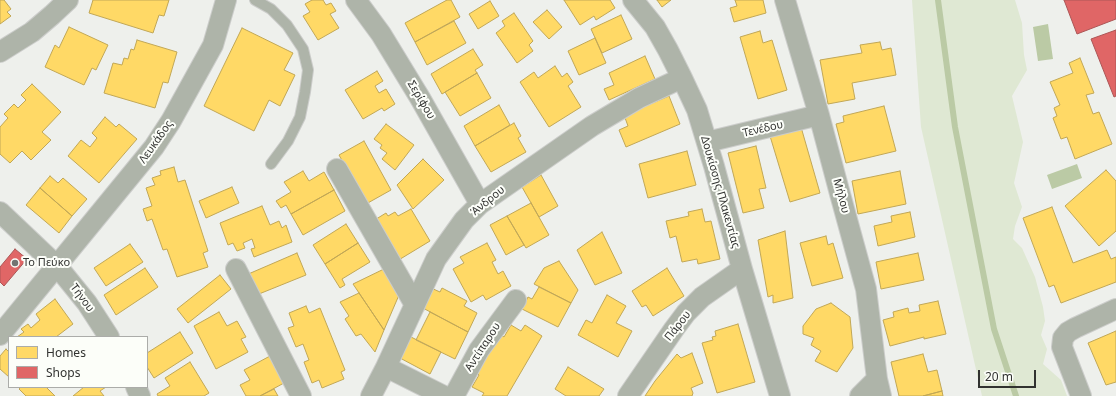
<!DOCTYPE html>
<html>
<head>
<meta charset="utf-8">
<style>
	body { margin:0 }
	#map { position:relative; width:1116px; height:396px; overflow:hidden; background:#eef0ec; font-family:"Noto Sans",sans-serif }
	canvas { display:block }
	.legend { position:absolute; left:8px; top:336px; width:140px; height:52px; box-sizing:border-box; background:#fcfef9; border:1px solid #abaca9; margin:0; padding:5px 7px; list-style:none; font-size:12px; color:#313230 }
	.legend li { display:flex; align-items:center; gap:8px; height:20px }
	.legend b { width:20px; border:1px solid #abaca9 }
	.scale { position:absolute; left:978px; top:370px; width:58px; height:18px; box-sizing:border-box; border:2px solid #313230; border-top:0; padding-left:5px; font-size:12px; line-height:14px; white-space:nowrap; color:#313230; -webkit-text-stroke:3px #fcfef9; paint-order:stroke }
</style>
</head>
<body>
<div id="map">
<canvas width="1116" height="396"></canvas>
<ul class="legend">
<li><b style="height:11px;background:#ffd966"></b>Homes</li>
<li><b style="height:11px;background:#e06666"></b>Shops</li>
</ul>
<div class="scale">20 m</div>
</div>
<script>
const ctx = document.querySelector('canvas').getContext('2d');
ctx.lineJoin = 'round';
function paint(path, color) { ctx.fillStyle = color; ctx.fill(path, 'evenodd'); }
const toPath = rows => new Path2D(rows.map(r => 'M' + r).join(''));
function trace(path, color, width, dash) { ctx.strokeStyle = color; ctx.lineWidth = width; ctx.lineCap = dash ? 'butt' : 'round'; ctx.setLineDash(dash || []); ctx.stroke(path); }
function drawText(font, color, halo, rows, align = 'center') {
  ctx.font = font + ' "Noto Sans",sans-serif'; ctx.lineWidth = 4; ctx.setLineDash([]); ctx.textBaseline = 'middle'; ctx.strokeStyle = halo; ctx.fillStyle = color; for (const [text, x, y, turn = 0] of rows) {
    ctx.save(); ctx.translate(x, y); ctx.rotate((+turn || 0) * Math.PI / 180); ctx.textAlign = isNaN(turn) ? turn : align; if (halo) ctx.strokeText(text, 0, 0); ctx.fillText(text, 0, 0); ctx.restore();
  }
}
paint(toPath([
	[912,0,1015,0,1022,23,1024,55,1027,70,1012,96,1023,142,1014,183,1022,207,1015,226,1013,239,1022,248,1035,277,1043,307,1045,321,1041,335,1047,349,1043,364,1061,380,1067,396,982,396,921,127]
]), '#dfe8d3');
paint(toPath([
	[1048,24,1053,59,1038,61,1033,27],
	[1077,164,1082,178,1052,189,1047,175]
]), '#bbcaa5');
const homes = toPath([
	[0,0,4,0,11,9,7,12,11,16,0,24,0,0],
	[93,0,169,0,164,16,159,15,153,33,89,13,93,0],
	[312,0,323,0,326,5,331,3,336,11,330,14,339,28,318,40,303,16,310,12,305,4,312,0],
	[447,0,451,0,460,17,415,42,405,23,447,0],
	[564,0,610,0,615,8,596,20,594,16,580,25,564,0],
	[657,0,671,0,662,7,657,0],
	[735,0,763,0,766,13,734,22,730,8,737,6,735,0],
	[490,1,499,16,478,29,469,14,490,1],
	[547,10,562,27,549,39,533,22,547,10],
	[514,13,533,41,529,45,533,51,517,63,496,33,505,26,502,21,514,13],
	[621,15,632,39,602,53,591,29,621,15],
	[454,21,466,43,427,65,415,42,454,21],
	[69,27,108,45,96,70,92,68,84,85,45,67,55,45,59,48,69,27],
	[242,28,293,53,284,70,295,75,280,106,269,100,254,131,204,106,242,28],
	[760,31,763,43,772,40,787,90,758,99,740,37,760,31],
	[595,38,606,63,579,75,568,51,595,38],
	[137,40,177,52,168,83,163,82,155,108,104,93,113,63,122,65,124,58,128,59,131,49,134,50,137,40],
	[880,42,882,50,891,48,896,75,852,83,855,99,828,104,820,60,862,53,860,45,880,42],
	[473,49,483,65,475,70,477,73,442,94,431,74,473,49],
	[645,56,655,79,609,100,604,89,614,85,609,73,645,56],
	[1080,58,1094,93,1086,95,1093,114,1099,112,1112,144,1075,159,1067,137,1061,139,1053,118,1057,116,1054,108,1060,105,1050,82,1073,73,1069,63,1080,58],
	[555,66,562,77,567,73,573,82,568,86,581,107,549,127,520,82,534,72,538,78,555,66],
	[377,71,383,81,375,86,379,93,386,89,395,104,384,111,382,108,363,119,345,90,377,71],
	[477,73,491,98,460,116,445,92,477,73],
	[32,84,61,112,42,132,51,140,31,160,22,151,10,163,0,154,0,127,8,118,4,114,14,104,18,108,26,100,21,95,32,84],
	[669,96,680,124,626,147,619,130,628,126,624,115,669,96],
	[499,105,510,125,475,146,464,126,499,105],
	[884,106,896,151,846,163,836,124,844,122,843,116,884,106],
	[105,117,116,127,119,124,137,139,99,183,68,156,81,140,90,147,97,138,92,133,105,117],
	[514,123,521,136,518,138,526,152,491,172,475,146,514,123],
	[386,124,414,145,395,170,382,159,387,153,380,148,382,145,374,139,386,124],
	[801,127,820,193,790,202,770,136,801,127],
	[364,141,391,190,366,204,339,155,364,141],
	[756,146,766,188,759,189,764,208,743,213,728,153,756,146],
	[687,151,696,185,648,198,639,164,687,151],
	[423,159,444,180,413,209,397,185,423,159],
	[174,167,178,182,185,180,208,251,203,253,208,267,177,277,167,249,163,250,152,219,147,221,143,209,152,206,146,188,155,185,152,178,161,175,160,171,174,167],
	[1106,170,1116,181,1116,231,1099,246,1065,206,1106,170],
	[303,171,309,181,324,172,334,190,291,214,286,205,281,208,276,201,291,192,284,182,303,171],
	[900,171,906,204,858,214,852,181,900,171],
	[541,175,558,206,539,217,522,187,541,175],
	[50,176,58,183,63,178,87,199,72,216,40,188,50,176],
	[232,187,239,203,206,218,199,201,232,187],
	[40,188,72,216,59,233,26,205,40,188],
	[334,190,345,211,303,235,291,214,334,190],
	[531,203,549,235,526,248,507,216,531,203],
	[262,206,270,225,279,221,282,228,286,225,292,242,254,257,251,249,255,248,252,239,243,243,245,248,237,251,233,243,228,245,220,223,262,206],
	[1052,207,1073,263,1107,250,1111,259,1116,257,1116,282,1061,303,1054,285,1049,287,1023,218,1052,207],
	[411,209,430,241,397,261,373,221,386,213,388,216,395,212,398,216,411,209],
	[702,209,705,222,711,221,720,259,698,264,697,259,682,262,676,236,670,238,666,221,689,216,688,212,702,209],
	[910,212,915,237,878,246,874,226,892,222,891,216,910,212],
	[507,216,524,245,506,255,490,225,507,216],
	[346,224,358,243,325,264,313,245,346,224],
	[785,231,793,298,773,303,773,295,768,297,758,240,785,231],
	[602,232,622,273,595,285,577,250,602,232],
	[826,236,828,245,833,243,843,278,812,286,800,243,826,236],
	[358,243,370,262,342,279,345,285,340,288,325,264,358,243],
	[487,243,496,260,492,262,498,274,503,271,511,286,486,300,483,295,471,302,453,269,464,263,460,257,487,243],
	[130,244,143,262,106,286,94,268,130,244],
	[297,253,306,275,254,296,246,275,297,253],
	[918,253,924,280,881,289,876,262,918,253],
	[559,261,578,290,571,303,534,284,544,268,559,261],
	[145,268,158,287,116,315,104,295,145,268],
	[386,268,399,295,384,330,353,284,386,268],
	[667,268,684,296,653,316,646,305,642,307,632,291,667,268],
	[220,275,231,289,188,323,177,309,220,275],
	[539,287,571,303,558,327,522,309,528,297,532,299,539,287],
	[431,288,440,292,442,288,467,301,464,306,477,313,468,332,421,307,431,288],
	[359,293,384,330,375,352,361,334,356,336,345,319,349,316,340,302,359,293],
	[607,295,626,306,616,323,632,331,618,357,578,335,586,320,592,323,607,295],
	[55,299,73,324,56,337,17,337,24,332,21,329,28,324,31,328,40,320,36,314,55,299],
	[938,301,946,334,924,339,924,337,890,346,883,320,894,317,893,312,908,308,909,313,920,311,919,305,938,301],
	[831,303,850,317,853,348,837,372,815,361,821,351,811,345,814,338,803,334,803,326,816,309,831,303],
	[306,306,309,313,320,308,345,370,341,372,344,379,322,388,319,380,312,383,304,362,309,360,303,344,296,347,288,328,294,326,289,313,306,306],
	[219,312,227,326,237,321,246,337,241,339,248,352,216,369,194,326,219,312],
	[430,312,468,332,455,359,416,340,430,312],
	[738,324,755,382,717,393,702,343,713,340,712,337,716,336,715,331,738,324],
	[511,325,521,331,525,325,542,336,507,396,482,396,484,393,472,387,479,375,477,373,500,334,504,337,511,325],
	[1116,331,1116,382,1106,385,1088,343,1116,331],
	[180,332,193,353,154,378,147,367,147,353,180,332],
	[411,337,441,352,430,374,400,358,411,337],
	[6,349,9,352,9,377,0,369,0,356,6,349],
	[692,353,703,383,691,388,693,393,692,396,645,396,655,381,677,354,681,358,692,353],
	[923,354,928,372,937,370,942,391,923,396,899,396,891,362,923,354],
	[270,356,284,383,260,396,246,396,240,385,250,380,244,370,270,356],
	[190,362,209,393,204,396,158,396,157,394,170,386,165,378,190,362],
	[568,367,604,389,599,396,566,396,555,389,568,367],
	[21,387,46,387,55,396,26,396,19,389,21,387],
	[84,387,106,387,100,391,104,396,73,396,84,387],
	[274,389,278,396,260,396,274,389],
	[942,391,943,396,923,396,942,391]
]);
paint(homes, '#ffd966');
trace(homes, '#c1a756', 1);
const shops = toPath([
	[1064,0,1116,0,1116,19,1077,34,1064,0],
	[1116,30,1116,96,1114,97,1091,39,1116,30],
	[15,249,27,259,4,286,0,282,0,267,15,249]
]);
paint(shops, '#e06666');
trace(shops, '#ac5656', 1);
trace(toPath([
	[938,0,955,127,994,329,1016,396]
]), '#bbcaa5', 6);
const lane = toPath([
	[255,0,271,9,287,25,303,49,308,70,305,92,300,117,288,141,271,164]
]);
const street = toPath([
	[356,0,381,34,420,98,480,204],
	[633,0,655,27,668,50,682,78,697,110,714,166,742,269,780,396],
	[785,0,819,115,840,194,866,289,877,379,881,396],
	[0,52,32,32,52,15,68,0],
	[707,142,819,115],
	[337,169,415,305],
	[0,212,57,266,87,303,109,337],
	[236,269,301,396],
	[0,335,154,147,171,121,213,45,226,0],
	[386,367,444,396],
	[136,387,140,396],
	[371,396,386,367,436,259,464,220,480,204,592,126,639,98,682,78],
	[454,396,479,350,516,300],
	[628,396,674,329,686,313,702,297,742,269],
	[860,396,877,379],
	[1081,396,1062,347,1063,338,1068,332,1075,328,1116,309]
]);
trace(lane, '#cccdcb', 12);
trace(street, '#cccdcb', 22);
trace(lane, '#aeb4a9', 10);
trace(street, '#aeb4a9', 20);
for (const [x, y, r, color] of [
	[15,263,4,"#737472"]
]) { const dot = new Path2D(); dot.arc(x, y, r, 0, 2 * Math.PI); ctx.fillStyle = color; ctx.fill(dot); trace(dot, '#fcfef9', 1.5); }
drawText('11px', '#313230', '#fcfef9', [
	["Σερίφου",421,100,59],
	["Τενέδου",763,129,-13],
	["Λευκάδος",156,142,-55],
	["Δουκίσσης Πλακεντίας",720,192,74],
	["Μήλου",841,196,75],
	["Άνδρου",488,201,-39],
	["Τήνου",82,298,53],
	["Πάρου",678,326,-52],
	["Αντίπαρου",483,347,-57]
]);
drawText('11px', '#313230', '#fcfef9', [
	["Το Πεύκο",23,263]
], 'left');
</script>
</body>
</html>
